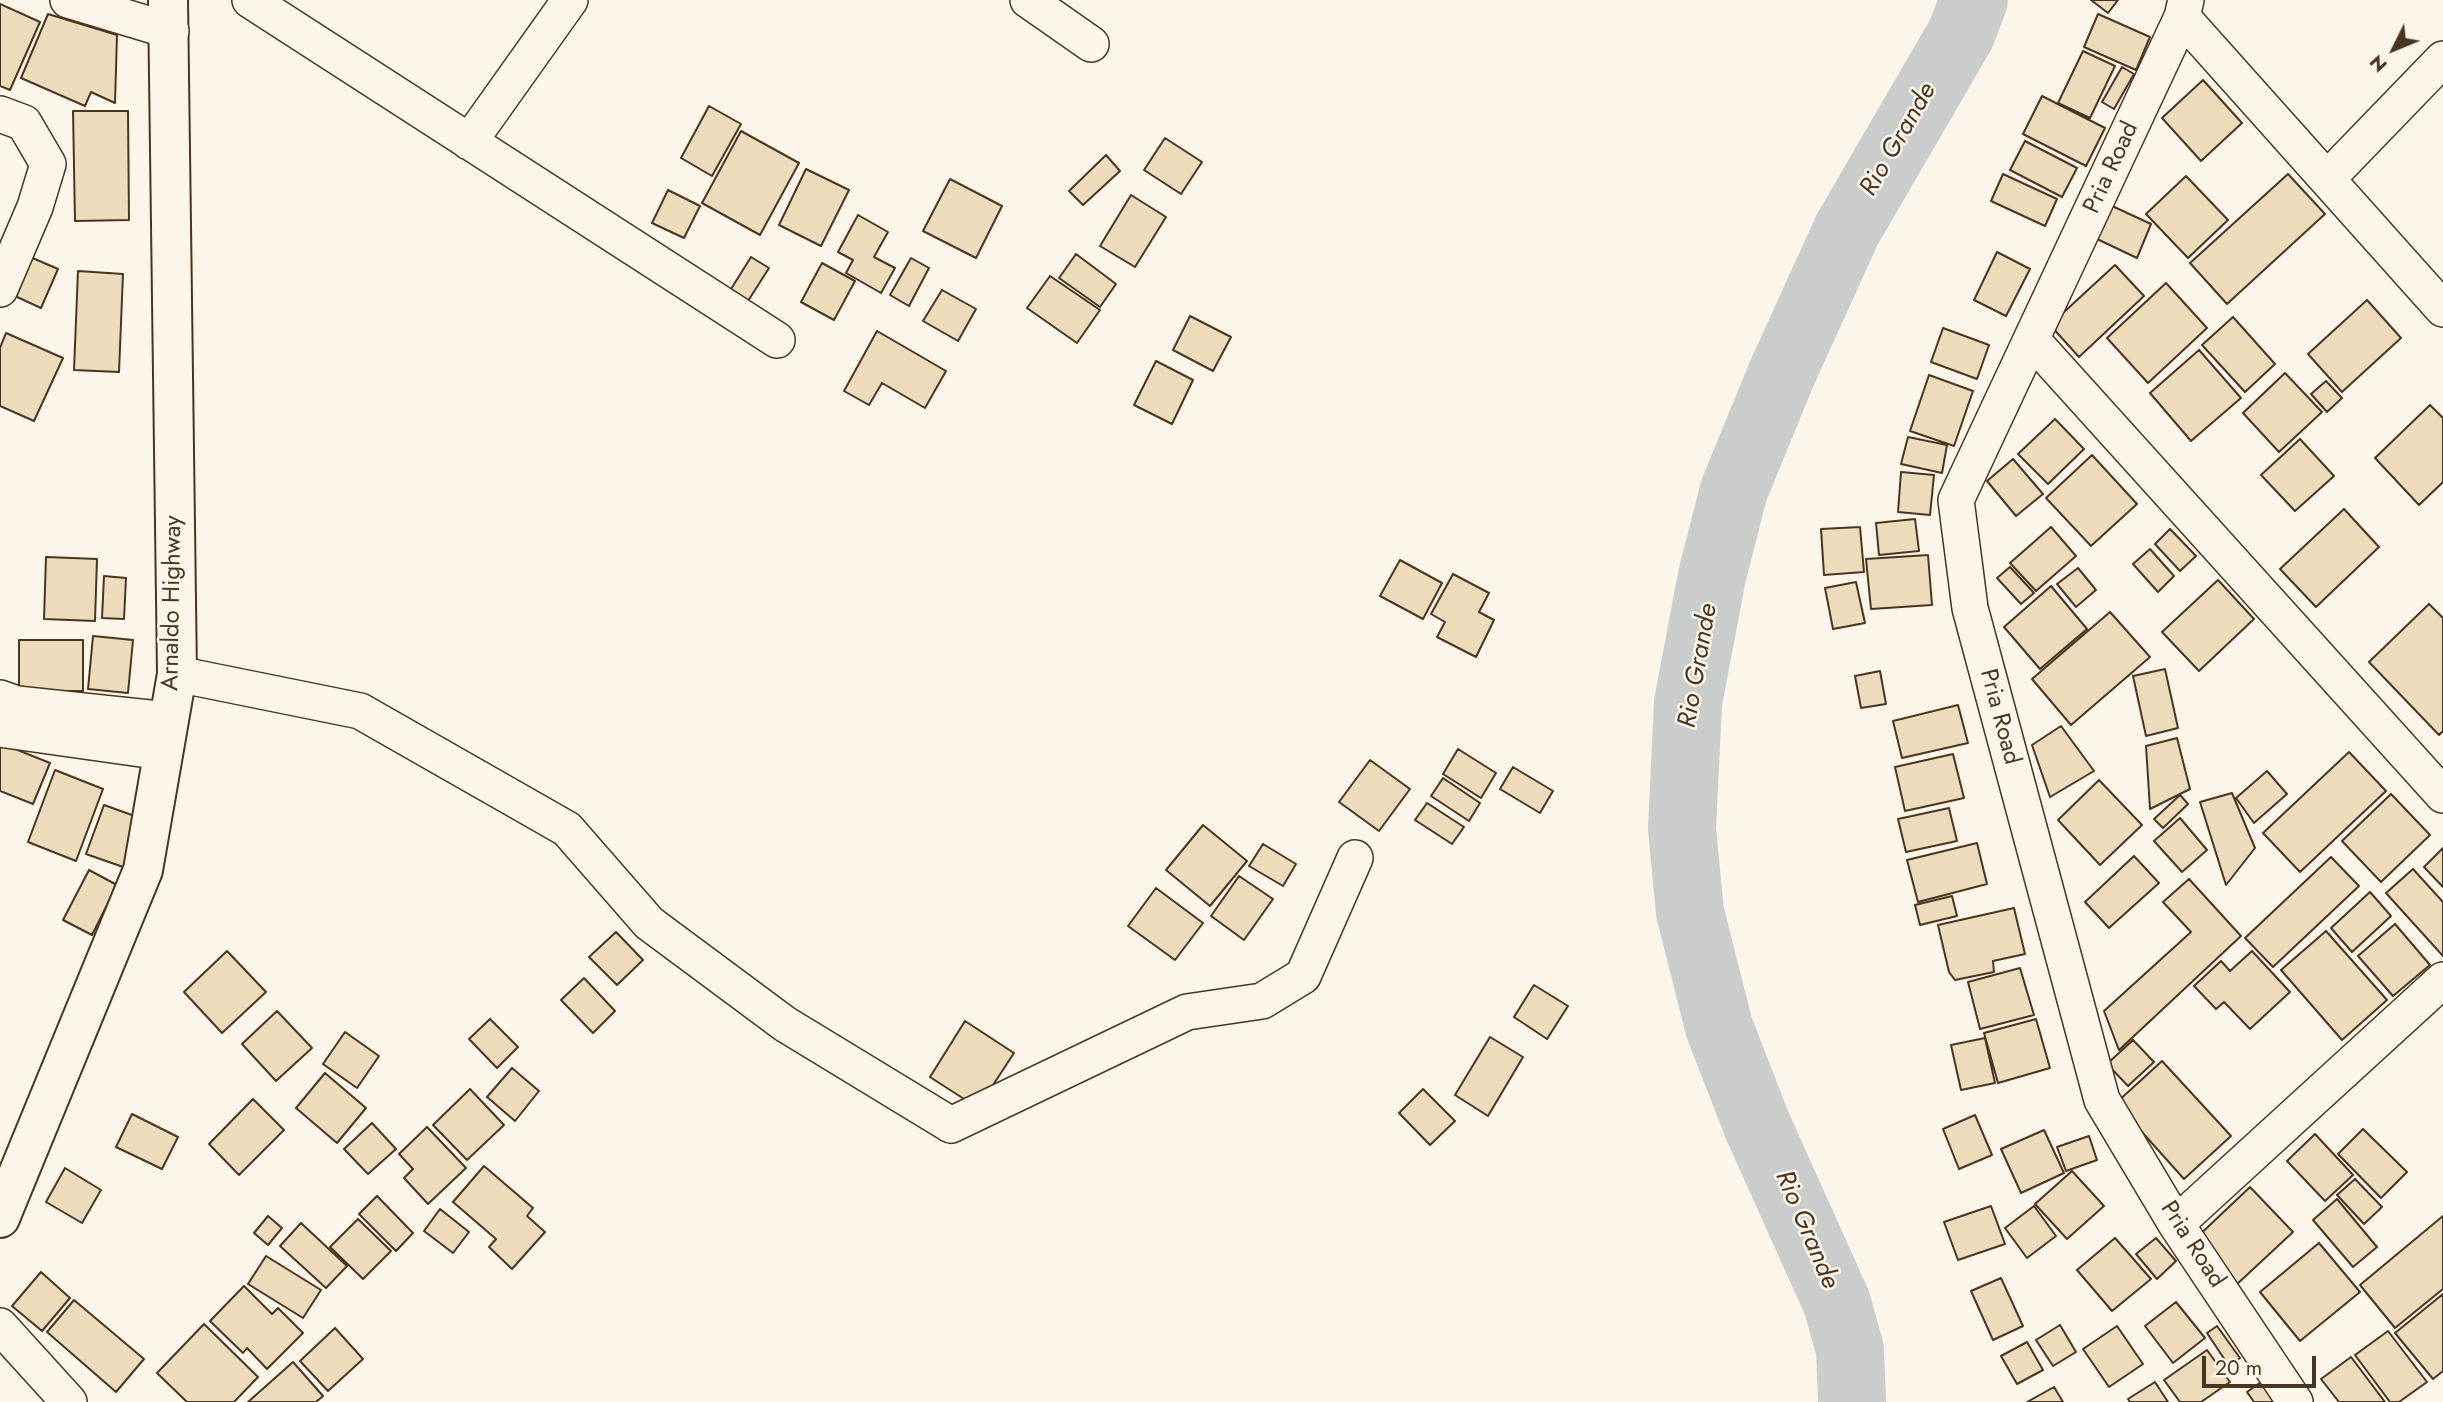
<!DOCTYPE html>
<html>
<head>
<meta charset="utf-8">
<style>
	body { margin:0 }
	#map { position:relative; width:2443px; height:1402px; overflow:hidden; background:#fbf6e9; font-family:Jost,sans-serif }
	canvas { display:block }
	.north { position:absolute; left:2359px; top:14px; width:70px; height:70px; -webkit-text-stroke:5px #fbf6e9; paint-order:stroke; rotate:227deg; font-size:19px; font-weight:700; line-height:28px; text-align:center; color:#4a3520 }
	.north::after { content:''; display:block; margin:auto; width:24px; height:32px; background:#4a3520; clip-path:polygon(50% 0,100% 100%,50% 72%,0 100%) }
	.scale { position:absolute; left:2202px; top:1356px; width:114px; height:32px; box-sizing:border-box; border:4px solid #4a3520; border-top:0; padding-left:9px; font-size:21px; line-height:24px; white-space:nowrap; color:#4a3520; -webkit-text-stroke:5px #fbf6e9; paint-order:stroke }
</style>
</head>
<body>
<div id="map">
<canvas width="2443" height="1402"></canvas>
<div class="north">N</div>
<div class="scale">20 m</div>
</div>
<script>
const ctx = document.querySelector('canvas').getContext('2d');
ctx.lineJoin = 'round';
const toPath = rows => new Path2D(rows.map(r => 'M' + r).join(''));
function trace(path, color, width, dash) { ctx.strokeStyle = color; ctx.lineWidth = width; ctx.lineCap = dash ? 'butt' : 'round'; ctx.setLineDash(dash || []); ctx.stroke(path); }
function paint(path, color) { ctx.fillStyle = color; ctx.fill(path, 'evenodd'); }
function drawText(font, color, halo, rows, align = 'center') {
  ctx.font = font + ' Jost,sans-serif'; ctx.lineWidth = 5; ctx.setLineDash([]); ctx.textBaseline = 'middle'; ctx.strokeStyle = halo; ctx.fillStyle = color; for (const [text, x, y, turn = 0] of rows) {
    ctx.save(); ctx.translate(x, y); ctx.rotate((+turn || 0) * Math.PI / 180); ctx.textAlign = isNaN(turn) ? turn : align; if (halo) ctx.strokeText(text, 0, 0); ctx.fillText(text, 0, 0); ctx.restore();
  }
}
trace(toPath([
	[1852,1402,1850,1350,1837,1303,1757,1125,1719,1027,1690,912,1682,829,1688,703,1712,576,1734,490,1782,373,1847,230,1961,34,1974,0]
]), '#c9cecd', 68);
const building = toPath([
	[2091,0,2118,0,2108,13,2091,0],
	[0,4,40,22,10,90,0,86,0,4],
	[48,14,117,35,115,103,91,92,85,106,21,78,48,14],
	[2098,14,2150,37,2136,70,2084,47,2098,14],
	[2083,51,2115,66,2090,118,2058,103,2083,51],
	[2122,67,2134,74,2114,109,2102,102,2122,67],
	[2203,80,2242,123,2201,161,2162,118,2203,80],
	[2042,96,2105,128,2086,166,2023,134,2042,96],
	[709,106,741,124,712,176,681,158,709,106],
	[73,111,128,111,129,220,75,221,73,111],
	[741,131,799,163,760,235,702,203,741,131],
	[1165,138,1202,162,1181,194,1144,170,1165,138],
	[2025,141,2077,168,2062,197,2010,170,2025,141],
	[1106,155,1120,171,1083,205,1069,191,1106,155],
	[806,169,849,190,821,246,779,225,806,169],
	[2003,174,2057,199,2045,226,1991,201,2003,174],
	[2288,174,2325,214,2227,304,2190,263,2288,174],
	[2186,176,2228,220,2188,258,2146,214,2186,176],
	[950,179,1002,206,976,258,923,231,950,179],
	[668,190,700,206,684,238,652,223,668,190],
	[1131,195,1166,217,1135,267,1100,246,1131,195],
	[2110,205,2151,224,2137,258,2095,238,2110,205],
	[858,215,888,232,874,257,895,268,881,293,846,273,853,260,838,252,858,215],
	[1997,252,2030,269,2006,316,1974,300,1997,252],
	[21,253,58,269,41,308,4,291,21,253],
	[1076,254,1116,284,1100,307,1059,278,1076,254],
	[751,257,769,268,748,301,731,289,751,257],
	[911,258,929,268,909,306,890,295,911,258],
	[822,263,855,281,834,320,801,302,822,263],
	[2115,265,2144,296,2079,357,2050,325,2115,265],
	[78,271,123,274,119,372,74,370,78,271],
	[1050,276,1100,310,1077,343,1027,308,1050,276],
	[2166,283,2207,328,2148,383,2107,338,2166,283],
	[942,290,976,309,958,341,923,321,942,290],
	[2367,300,2401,338,2342,392,2308,354,2367,300],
	[1190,316,1231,337,1213,371,1173,350,1190,316],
	[2233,317,2275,364,2245,392,2202,345,2233,317],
	[1943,328,1989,345,1977,379,1931,362,1943,328],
	[877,331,946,371,925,408,882,383,869,405,844,391,877,331],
	[6,333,63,358,34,421,0,406,0,348,6,333],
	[2199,350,2241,398,2191,441,2150,393,2199,350],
	[1156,361,1193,380,1172,424,1134,405,1156,361],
	[2285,373,2322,412,2279,452,2243,413,2285,373],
	[1929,375,1973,391,1954,446,1910,431,1929,375],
	[2326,381,2342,398,2327,412,2311,394,2326,381],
	[2430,405,2443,418,2443,482,2419,505,2375,458,2430,405],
	[2055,419,2084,449,2048,484,2018,454,2055,419],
	[1908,437,1947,445,1942,473,1901,464,1908,437],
	[2300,439,2334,476,2295,511,2261,475,2300,439],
	[2092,455,2137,504,2091,546,2046,498,2092,455],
	[2013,459,2043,494,2016,516,1987,481,2013,459],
	[1901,472,1934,475,1930,515,1898,512,1901,472],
	[2344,509,2379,547,2316,607,2280,569,2344,509],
	[1915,519,1919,551,1879,555,1876,523,1915,519],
	[1860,527,1864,572,1824,575,1821,529,1860,527],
	[2051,527,2076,556,2036,591,2010,563,2051,527],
	[2170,529,2196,556,2180,571,2155,544,2170,529],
	[2150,549,2174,576,2158,592,2133,564,2150,549],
	[1928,555,1932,605,1871,609,1866,559,1928,555],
	[46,557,97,559,95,621,44,619,46,557],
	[1400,560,1442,583,1423,619,1380,596,1400,560],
	[2010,567,2034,593,2021,604,1997,578,2010,567],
	[2078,568,2096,590,2076,607,2057,584,2078,568],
	[1453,574,1489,593,1479,612,1494,620,1476,657,1437,637,1445,622,1431,614,1453,574],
	[104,576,126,578,124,619,102,618,104,576],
	[2218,580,2254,619,2199,671,2162,632,2218,580],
	[1856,582,1865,623,1833,629,1825,588,1856,582],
	[2051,586,2087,629,2040,669,2004,627,2051,586],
	[2429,604,2443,618,2443,731,2439,735,2369,662,2429,604],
	[2110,612,2150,657,2071,725,2032,679,2110,612],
	[93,636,133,640,128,693,88,689,93,636],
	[19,640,83,640,83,691,19,691,19,640],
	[2165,669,2178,728,2146,736,2133,676,2165,669],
	[1880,671,1886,704,1861,708,1855,676,1880,671],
	[1958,705,1968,743,1902,758,1893,721,1958,705],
	[2061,726,2094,771,2050,797,2032,745,2061,726],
	[2177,738,2190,789,2150,809,2146,746,2177,738],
	[0,743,50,763,33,804,0,791,0,743],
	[1458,749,1496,773,1481,798,1443,774,1458,749],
	[2349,752,2386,791,2300,872,2263,833,2349,752],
	[1953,754,1964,798,1905,811,1895,767,1953,754],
	[1370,760,1410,789,1379,831,1339,802,1370,760],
	[1513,767,1553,791,1540,813,1500,789,1513,767],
	[55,770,103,789,76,861,28,842,55,770],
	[2267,771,2287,794,2254,823,2236,798,2267,771],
	[1443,778,1480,803,1469,821,1431,796,1443,778],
	[2099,780,2142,825,2100,865,2058,820,2099,780],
	[2232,793,2255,848,2226,885,2200,802,2232,793],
	[2391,794,2430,835,2381,882,2342,841,2391,794],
	[2180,795,2188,804,2163,828,2154,819,2180,795],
	[1427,803,1464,827,1452,844,1415,820,1427,803],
	[104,805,143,819,126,868,86,854,104,805],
	[1949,808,1957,841,1906,852,1898,819,1949,808],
	[2180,818,2207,850,2182,872,2154,841,2180,818],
	[1203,825,1247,861,1210,906,1166,870,1203,825],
	[1977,843,1987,884,1918,902,1907,860,1977,843],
	[1263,844,1296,864,1283,886,1249,866,1263,844],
	[2443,848,2443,887,2424,867,2443,848],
	[2134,856,2159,883,2109,928,2085,902,2134,856],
	[2331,857,2359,886,2273,967,2245,938,2331,857],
	[2413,869,2443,902,2443,956,2386,893,2413,869],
	[89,870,117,885,92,935,63,920,89,870],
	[1239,876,1273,899,1244,940,1211,916,1239,876],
	[2189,879,2241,936,2119,1050,2104,1011,2191,932,2163,902,2189,879],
	[1156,888,1203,923,1175,960,1128,926,1156,888],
	[2370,892,2391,916,2352,952,2331,928,2370,892],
	[1952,896,1957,916,1920,925,1915,905,1952,896],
	[2014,908,2025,954,1993,961,1994,972,1955,980,1949,972,1938,925,2014,908],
	[2395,924,2430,965,2393,996,2358,956,2395,924],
	[2326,931,2387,1000,2342,1040,2281,970,2326,931],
	[616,932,643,960,617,985,589,957,616,932],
	[227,951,266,992,222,1033,184,992,227,951],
	[2252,951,2290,992,2250,1029,2224,1002,2216,1009,2194,986,2221,961,2230,971,2252,951],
	[2020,968,2034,1015,1980,1029,1968,982,2020,968],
	[584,978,615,1011,593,1033,561,1000,584,978],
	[1534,985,1568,1006,1547,1039,1514,1017,1534,985],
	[277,1011,312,1048,276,1081,242,1044,277,1011],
	[490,1019,518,1047,497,1068,469,1039,490,1019],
	[2036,1019,2050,1068,1998,1083,1984,1033,2036,1019],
	[965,1021,1014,1053,978,1108,930,1077,965,1021],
	[345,1032,379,1056,357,1088,323,1064,345,1032],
	[1490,1037,1523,1057,1488,1116,1455,1095,1490,1037],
	[1985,1038,1995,1083,1961,1090,1951,1045,1985,1038],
	[2133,1040,2154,1062,2128,1086,2107,1064,2133,1040],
	[2162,1061,2231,1136,2184,1179,2116,1103,2162,1061],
	[512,1068,539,1091,515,1121,487,1097,512,1068],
	[325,1073,366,1108,337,1143,296,1108,325,1073],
	[470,1089,504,1125,467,1160,433,1125,470,1089],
	[1423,1089,1455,1121,1430,1145,1399,1113,1423,1089],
	[253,1099,284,1130,239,1175,209,1144,253,1099],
	[132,1114,178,1137,162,1169,116,1147,132,1114],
	[1975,1115,1992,1155,1959,1169,1943,1129,1975,1115],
	[372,1123,396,1149,368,1174,344,1149,372,1123],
	[427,1127,466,1168,428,1204,404,1178,413,1169,399,1154,427,1127],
	[2363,1129,2407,1172,2381,1198,2338,1154,2363,1129],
	[2044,1130,2064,1173,2021,1193,2001,1149,2044,1130],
	[2315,1134,2353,1175,2325,1201,2287,1161,2315,1134],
	[2089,1136,2097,1160,2066,1171,2057,1147,2089,1136],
	[484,1166,533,1208,527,1216,545,1232,512,1269,489,1247,496,1239,453,1202,484,1166],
	[65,1168,101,1190,82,1223,46,1202,65,1168],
	[2072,1171,2104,1206,2067,1239,2035,1204,2072,1171],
	[2355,1179,2382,1207,2364,1224,2337,1195,2355,1179],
	[2250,1187,2293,1232,2235,1286,2193,1241,2250,1187],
	[377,1196,413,1233,396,1251,359,1214,377,1196],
	[2337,1199,2377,1247,2353,1267,2313,1220,2337,1199],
	[1991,1206,2005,1244,1958,1260,1944,1222,1991,1206],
	[2034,1206,2056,1236,2027,1258,2005,1228,2034,1206],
	[440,1209,469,1232,453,1253,424,1231,440,1209],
	[268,1216,282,1228,268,1245,254,1233,268,1216],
	[2443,1216,2443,1289,2395,1328,2360,1285,2443,1216],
	[358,1219,391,1251,363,1279,330,1247,358,1219],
	[301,1223,347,1266,326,1288,280,1246,301,1223],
	[2115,1238,2151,1279,2112,1311,2077,1270,2115,1238],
	[2156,1238,2176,1261,2157,1279,2136,1254,2156,1238],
	[2319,1243,2360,1292,2300,1341,2260,1292,2319,1243],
	[266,1256,321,1290,303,1318,248,1284,266,1256],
	[41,1272,70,1298,42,1331,12,1306,41,1272],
	[2001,1278,2023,1326,1993,1340,1971,1291,2001,1278],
	[244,1286,272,1314,278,1308,303,1333,267,1369,247,1348,243,1353,210,1321,244,1286],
	[2443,1294,2443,1371,2433,1379,2395,1333,2443,1294],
	[74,1300,144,1359,116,1392,47,1332,74,1300],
	[2176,1302,2205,1338,2173,1363,2145,1326,2176,1302],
	[204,1324,258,1377,234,1402,187,1402,157,1373,204,1324],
	[2060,1325,2076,1352,2053,1366,2036,1340,2060,1325],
	[2117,1326,2143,1364,2109,1387,2083,1349,2117,1326],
	[2217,1326,2240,1358,2229,1366,2207,1333,2217,1326],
	[335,1328,363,1359,328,1391,300,1361,335,1328],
	[2388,1331,2427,1382,2399,1402,2390,1402,2355,1355,2388,1331],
	[2027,1342,2043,1370,2017,1384,2001,1356,2027,1342],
	[2207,1350,2230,1382,2201,1402,2180,1402,2164,1380,2207,1350],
	[2351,1357,2385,1402,2339,1402,2321,1379,2351,1357],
	[293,1362,323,1396,316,1402,248,1402,293,1362],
	[2155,1382,2168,1402,2130,1402,2128,1399,2155,1382],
	[2261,1382,2277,1402,2254,1402,2247,1392,2261,1382],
	[2054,1387,2063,1402,2027,1402,2054,1387]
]);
paint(building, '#ecdcbc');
trace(building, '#4a3520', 2);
const street = toPath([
	[68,0,171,31],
	[250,0,777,340],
	[1028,0,1091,44],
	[2186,0,2182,17,1956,500,1970,608,2102,1100,2176,1224,2295,1402],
	[2182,17,2443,309],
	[0,114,24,123,48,164,35,207,0,289],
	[469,142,570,0],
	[2327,179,2443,59],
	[2032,340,2443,795],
	[177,674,360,711,567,829,649,923,785,1024,951,1125,1187,1012,1262,1001,1303,976,1355,858],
	[0,698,17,704,168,720],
	[0,729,162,752],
	[2176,1224,2443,980],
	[0,1326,69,1402]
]);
const secondary = toPath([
	[0,1218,143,870,177,674,168,0]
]);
trace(street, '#4a3520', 38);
trace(secondary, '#4a3520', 42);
trace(street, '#fbf6e9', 35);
trace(secondary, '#fbf6e9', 38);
drawText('24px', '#4a3520', '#fbf6e9', [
	["Pria Road",2112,168,-65],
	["Arnaldo Highway",173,603,-89],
	["Pria Road",1999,717,75],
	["Pria Road",2192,1245,57]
]);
drawText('italic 26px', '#4a3520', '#fbf6e9', [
	["Rio Grande",1899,140,-60],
	["Rio Grande",1699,666,-80],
	["Rio Grande",1806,1230,67]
]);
</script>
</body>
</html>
